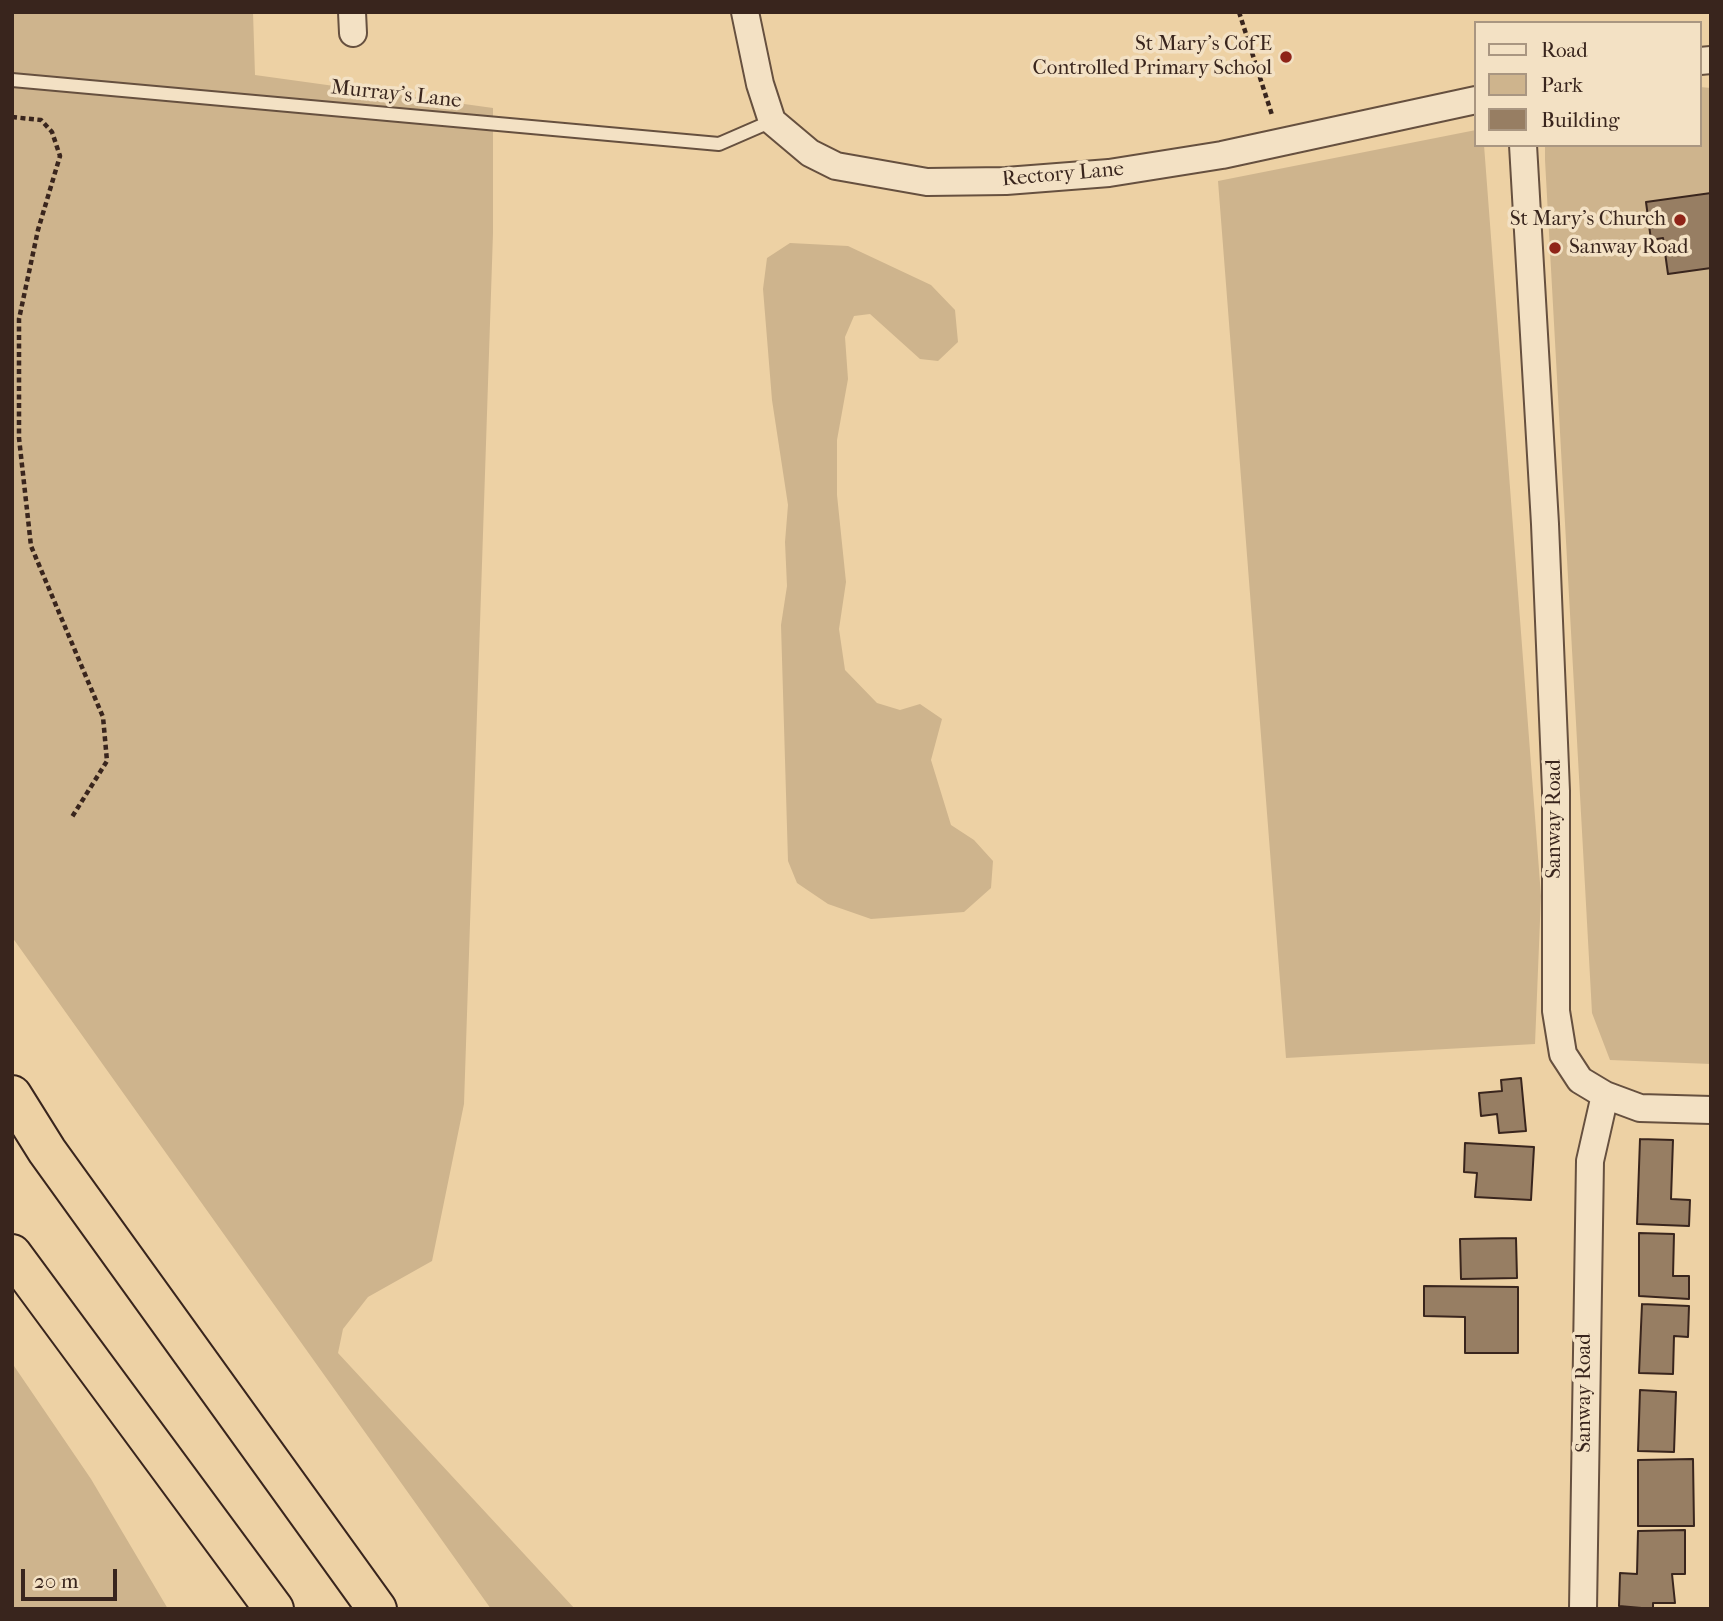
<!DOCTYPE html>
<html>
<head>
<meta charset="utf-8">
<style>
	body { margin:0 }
	#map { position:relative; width:1723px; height:1621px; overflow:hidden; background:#edd1a4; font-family:"IM FELL French Canon",serif }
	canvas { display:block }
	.frame { position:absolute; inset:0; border:14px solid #39251d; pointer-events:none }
	.legend { position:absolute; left:1474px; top:21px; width:228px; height:126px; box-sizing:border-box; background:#f3e1c4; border:2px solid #a99681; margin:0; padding:9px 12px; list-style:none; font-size:21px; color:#39251d }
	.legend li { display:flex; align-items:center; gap:14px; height:35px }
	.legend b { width:35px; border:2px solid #a99681 }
	.scale { position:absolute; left:21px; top:1569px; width:96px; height:32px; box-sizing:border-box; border:4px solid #39251d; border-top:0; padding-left:9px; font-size:21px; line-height:24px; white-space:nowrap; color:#39251d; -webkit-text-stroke:5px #f3e1c4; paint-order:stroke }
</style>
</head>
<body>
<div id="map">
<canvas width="1723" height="1621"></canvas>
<div class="frame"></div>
<ul class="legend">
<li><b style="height:9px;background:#f3e1c4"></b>Road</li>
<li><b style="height:19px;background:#ceb48d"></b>Park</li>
<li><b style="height:19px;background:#977e63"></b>Building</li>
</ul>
<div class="scale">20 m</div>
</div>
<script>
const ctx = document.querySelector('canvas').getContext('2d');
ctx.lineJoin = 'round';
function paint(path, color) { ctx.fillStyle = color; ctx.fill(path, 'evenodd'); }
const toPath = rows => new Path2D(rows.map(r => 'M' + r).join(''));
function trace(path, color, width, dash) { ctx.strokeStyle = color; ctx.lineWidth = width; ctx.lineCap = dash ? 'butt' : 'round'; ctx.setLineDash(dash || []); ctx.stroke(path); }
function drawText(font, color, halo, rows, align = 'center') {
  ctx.font = font + ' "IM FELL French Canon",serif'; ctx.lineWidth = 7; ctx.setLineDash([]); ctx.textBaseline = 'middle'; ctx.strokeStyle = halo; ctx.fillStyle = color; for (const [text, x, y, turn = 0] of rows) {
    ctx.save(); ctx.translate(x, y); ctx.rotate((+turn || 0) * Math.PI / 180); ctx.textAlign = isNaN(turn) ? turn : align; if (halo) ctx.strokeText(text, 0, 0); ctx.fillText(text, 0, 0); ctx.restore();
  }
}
paint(toPath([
	[12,12,253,12,255,75,493,108,493,233,464,1104,432,1261,368,1297,343,1329,338,1353,575,1609,491,1609,12,937],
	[1700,87,1711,88,1711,1064,1610,1060,1592,1013,1545,160,1545,145,1700,145],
	[1476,130,1476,145,1484,145,1541,896,1535,1044,1286,1058,1218,181],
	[790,243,848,246,931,285,955,310,958,342,938,361,920,359,870,314,854,316,845,337,848,379,837,440,837,495,846,582,839,629,845,670,877,703,900,710,920,704,942,719,931,760,951,825,974,840,993,861,991,888,964,912,871,919,828,904,797,883,788,861,781,625,787,586,785,542,788,505,772,400,763,289,767,258],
	[12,1363,91,1479,168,1609,12,1609]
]), '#ceb48d');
const building = toPath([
	[1711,193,1711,268,1668,274,1663,238,1651,240,1646,202,1711,193],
	[1521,1078,1526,1131,1499,1133,1497,1114,1481,1116,1479,1093,1502,1091,1501,1080,1521,1078],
	[1640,1139,1673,1140,1671,1199,1690,1200,1689,1226,1637,1224,1640,1139],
	[1465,1143,1534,1147,1531,1200,1475,1197,1477,1173,1464,1172,1465,1143],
	[1639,1233,1674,1234,1673,1276,1689,1276,1689,1299,1639,1296,1639,1233],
	[1516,1238,1517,1278,1461,1279,1460,1239,1516,1238],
	[1424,1286,1518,1287,1518,1353,1465,1353,1465,1317,1424,1316,1424,1286],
	[1642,1304,1689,1306,1688,1337,1674,1336,1673,1374,1639,1373,1642,1304],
	[1640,1390,1676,1392,1674,1452,1638,1451,1640,1390],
	[1693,1459,1694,1526,1638,1526,1638,1460,1693,1459],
	[1685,1530,1685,1574,1672,1574,1675,1603,1653,1603,1653,1609,1619,1606,1620,1573,1637,1574,1638,1531,1685,1530]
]);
paint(building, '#977e63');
trace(building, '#39251d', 2);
const lane = toPath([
	[12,80,719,144,772,121]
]);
const street = toPath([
	[352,12,353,33],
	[745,12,760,84,772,121,810,153,836,166,927,182,1006,181,1109,173,1222,155,1476,100],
	[1700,61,1711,60],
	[1523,145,1545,524,1556,791,1556,1011,1563,1054,1580,1080,1605,1095,1640,1108,1711,1110],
	[1583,1609,1590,1161,1605,1095]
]);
const highway = toPath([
	[12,1095,47,1151,377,1609],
	[12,1254,274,1609]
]);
trace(lane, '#66503f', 16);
trace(street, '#66503f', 30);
trace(highway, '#39251d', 42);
trace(toPath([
	[1239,12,1272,115],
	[12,117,41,120,52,132,60,156,38,230,19,319,19,438,31,546,103,717,107,761,72,817]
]), '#39251d', 4.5, [5, 3.5]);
trace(lane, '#f3e1c4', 12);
trace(street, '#f3e1c4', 26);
trace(highway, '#edd1a4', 38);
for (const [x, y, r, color] of [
	[1286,57,7,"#8f2418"],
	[1680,220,7,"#8f2418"],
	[1555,248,7,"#8f2418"]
]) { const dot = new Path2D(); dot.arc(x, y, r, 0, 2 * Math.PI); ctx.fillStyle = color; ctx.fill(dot); trace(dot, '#f3e1c4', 2.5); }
drawText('21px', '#39251d', '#f3e1c4', [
	["St Mary's CofE",1272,45],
	["Controlled Primary School",1272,69],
	["St Mary's Church",1666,220],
	["Sanway Road",1569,248,"left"]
], 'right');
drawText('21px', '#39251d', '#f3e1c4', [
	["Murray's Lane",396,95,6],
	["Rectory Lane",1063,175,-5],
	["Sanway Road",1555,819,-90],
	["Sanway Road",1585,1393,-90]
]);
</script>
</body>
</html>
